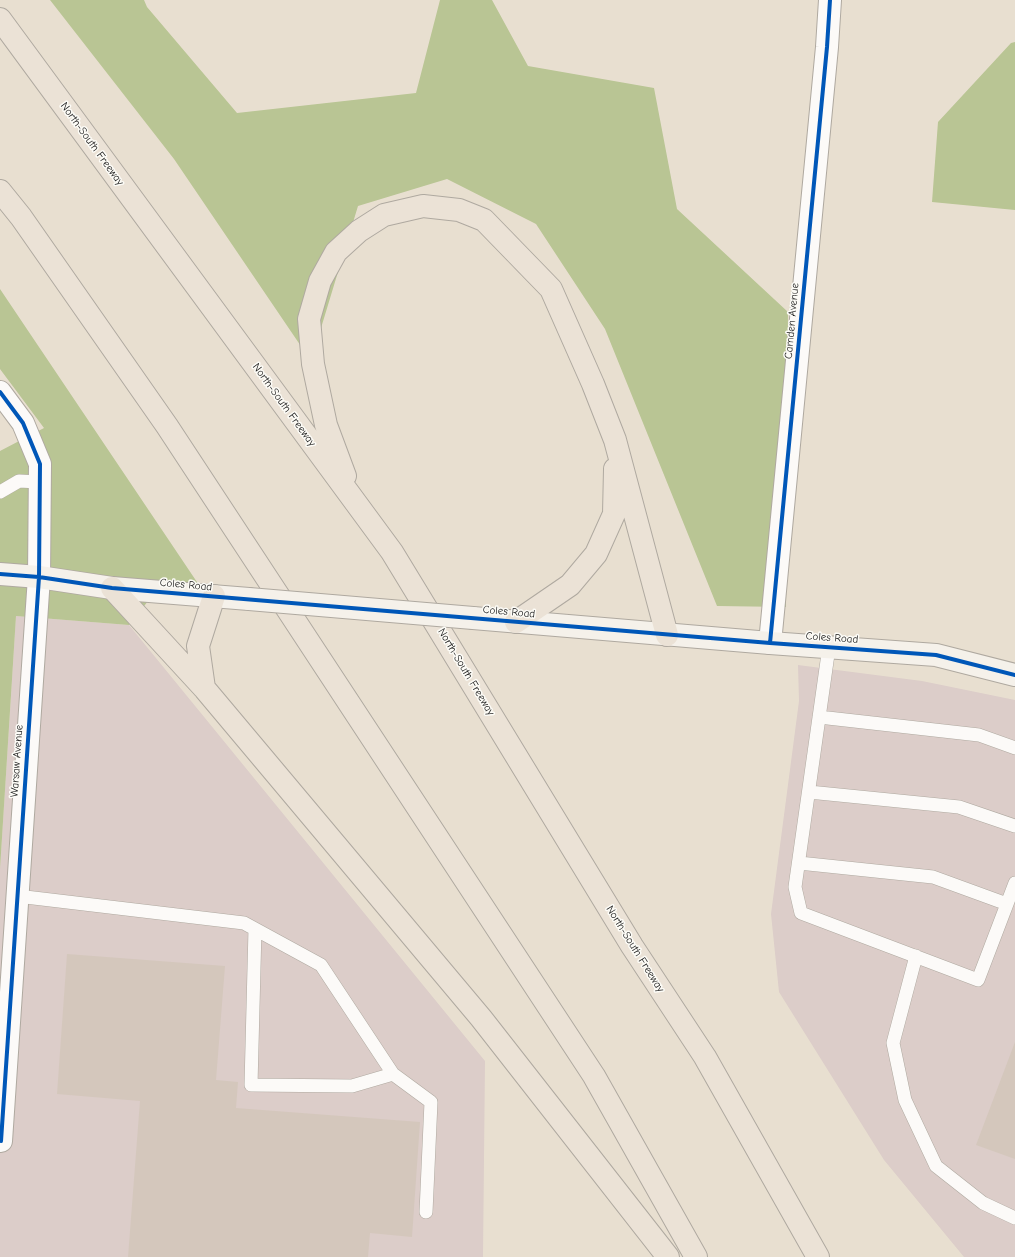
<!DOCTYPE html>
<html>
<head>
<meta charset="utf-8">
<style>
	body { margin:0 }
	canvas { display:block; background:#e8dfd0 }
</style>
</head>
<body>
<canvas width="1015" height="1257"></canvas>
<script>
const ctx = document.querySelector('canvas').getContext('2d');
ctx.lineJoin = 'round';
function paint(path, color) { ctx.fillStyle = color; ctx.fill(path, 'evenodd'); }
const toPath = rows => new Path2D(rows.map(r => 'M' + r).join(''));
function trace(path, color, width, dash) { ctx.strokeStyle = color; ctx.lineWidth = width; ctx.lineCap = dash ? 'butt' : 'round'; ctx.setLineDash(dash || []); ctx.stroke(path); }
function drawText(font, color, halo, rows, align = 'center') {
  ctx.font = font + ' "Comic Neue",sans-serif'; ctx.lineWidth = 3; ctx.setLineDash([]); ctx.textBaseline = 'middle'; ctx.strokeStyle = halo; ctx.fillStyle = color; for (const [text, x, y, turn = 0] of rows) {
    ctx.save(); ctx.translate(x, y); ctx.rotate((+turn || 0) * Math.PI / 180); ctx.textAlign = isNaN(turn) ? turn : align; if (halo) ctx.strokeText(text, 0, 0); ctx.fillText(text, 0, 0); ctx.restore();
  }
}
paint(toPath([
	[16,616,129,625,485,1061,483,1257,0,1257,0,869],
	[798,665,922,681,1015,700,1015,1257,964,1257,884,1160,779,992,771,914,799,701]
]), '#dccdc9');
paint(toPath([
	[50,0,144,0,147,7,237,113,416,93,440,0,492,0,528,66,654,88,677,209,788,312,786,607,717,606,605,329,536,224,447,179,358,206,311,361,174,159],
	[1015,42,1015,210,932,202,938,122,1011,43],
	[0,289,201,588,160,586,129,625,16,616,0,869,0,451,44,428,0,369]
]), '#b9c594');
paint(toPath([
	[67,954,225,966,216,1080,238,1082,236,1108,420,1122,412,1237,370,1233,368,1257,128,1257,140,1101,57,1094],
	[1015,1042,1015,1159,976,1145]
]), '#d4c7bc');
const lane = toPath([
	[0,492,19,481,39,482],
	[829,647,795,887,801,913,978,980,1015,883],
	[819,717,979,735,1015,748],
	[809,792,959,807,1015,826],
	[799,863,933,877,1007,904],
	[17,896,244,923,321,965,393,1074,431,1102,426,1212],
	[255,929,251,1085,352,1086,393,1074],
	[916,956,893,1043,905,1100,936,1166,983,1203,1015,1218]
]);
const street = toPath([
	[0,392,23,423,40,464,39,577,1,1141],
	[770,643,827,47,830,0]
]);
const secondary = toPath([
	[0,574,39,577,112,588,249,599],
	[473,618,770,643,936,655,1015,675]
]);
const highway = toPath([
	[0,19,392,552,632,946,705,1057,818,1257],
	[0,191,21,217,167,426,594,1076,696,1257],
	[345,476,326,425,313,364,309,319,320,281,336,252,359,231,384,215,423,206,459,210,484,220,551,289,593,384,615,440,667,635],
	[112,588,204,688,481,1018,668,1257],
	[516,622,570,585,596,554,614,514,615,469],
	[204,688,198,646,214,596]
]);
trace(lane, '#afa9a0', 14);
trace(street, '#afa9a0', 24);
trace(secondary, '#afa9a0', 24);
trace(highway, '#afa9a0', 24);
trace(lane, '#fcfaf8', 13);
trace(street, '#fcfaf8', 22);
trace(secondary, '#f5f1ea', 22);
trace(highway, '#ebe2d6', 22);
const secondaryBridge = toPath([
	[249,599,473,618]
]);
trace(secondaryBridge, '#afa9a0', 24, []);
trace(secondaryBridge, '#f5f1ea', 22);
trace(toPath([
	[0,392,23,423,40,464,39,577,1,1141],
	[0,574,39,577,112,588,770,643,936,655,1015,675],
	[770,643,827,47,830,0]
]), '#0057b8', 4);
drawText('11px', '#1c1c1c', '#fdfcf7', [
	["North-South Freeway",92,144,54],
	["Camden Avenue",792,321,-85],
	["North-South Freeway",284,405,54],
	["Coles Road",186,585,5],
	["Coles Road",509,612,5],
	["Coles Road",832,638,4],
	["North-South Freeway",466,672,59],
	["Warsaw Avenue",17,761,-86],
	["North-South Freeway",635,949,58]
]);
</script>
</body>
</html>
